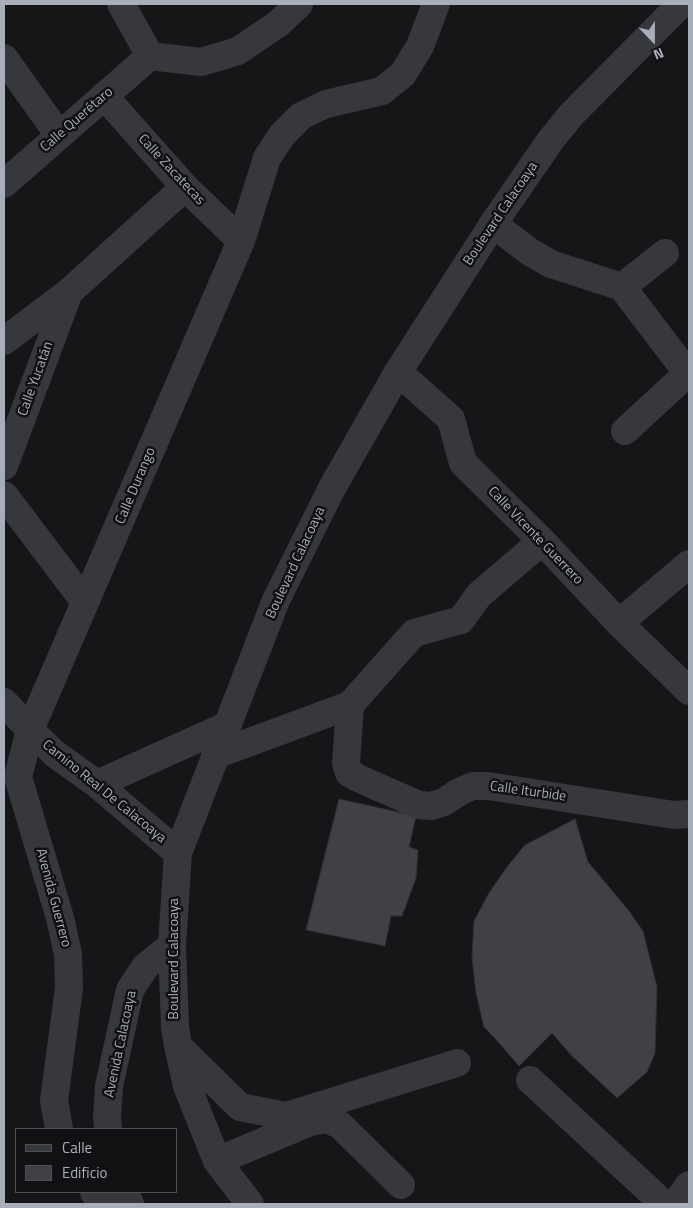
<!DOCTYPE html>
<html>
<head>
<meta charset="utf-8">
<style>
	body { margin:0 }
	#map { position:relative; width:693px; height:1208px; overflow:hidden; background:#161619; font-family:"Titillium Web",sans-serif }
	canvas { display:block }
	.frame { position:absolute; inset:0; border:5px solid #a7aeba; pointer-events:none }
	.legend { position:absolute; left:15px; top:1128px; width:162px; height:65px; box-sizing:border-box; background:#111114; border:1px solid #4d5056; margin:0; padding:6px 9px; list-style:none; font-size:15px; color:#a7aeba }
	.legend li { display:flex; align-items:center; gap:10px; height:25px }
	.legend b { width:25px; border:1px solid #4d5056 }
	.north { position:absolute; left:628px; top:15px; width:50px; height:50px; -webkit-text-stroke:4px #111114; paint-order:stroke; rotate:158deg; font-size:14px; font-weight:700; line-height:20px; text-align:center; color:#a7aeba }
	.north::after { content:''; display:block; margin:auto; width:18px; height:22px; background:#a7aeba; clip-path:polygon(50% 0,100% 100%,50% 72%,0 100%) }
</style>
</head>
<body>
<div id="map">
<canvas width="693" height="1208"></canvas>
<div class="frame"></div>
<ul class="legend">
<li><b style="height:6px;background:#37383e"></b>Calle</li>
<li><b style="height:14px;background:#404146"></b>Edificio</li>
</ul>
<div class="north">N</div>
</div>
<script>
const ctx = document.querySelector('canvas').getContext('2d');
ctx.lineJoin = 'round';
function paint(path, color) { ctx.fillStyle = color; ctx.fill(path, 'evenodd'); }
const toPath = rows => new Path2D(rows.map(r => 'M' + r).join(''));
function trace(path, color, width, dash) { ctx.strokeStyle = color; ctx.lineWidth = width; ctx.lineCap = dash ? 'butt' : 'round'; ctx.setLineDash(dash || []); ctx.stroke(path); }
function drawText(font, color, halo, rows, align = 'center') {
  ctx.font = font + ' "Titillium Web",sans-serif'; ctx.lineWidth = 5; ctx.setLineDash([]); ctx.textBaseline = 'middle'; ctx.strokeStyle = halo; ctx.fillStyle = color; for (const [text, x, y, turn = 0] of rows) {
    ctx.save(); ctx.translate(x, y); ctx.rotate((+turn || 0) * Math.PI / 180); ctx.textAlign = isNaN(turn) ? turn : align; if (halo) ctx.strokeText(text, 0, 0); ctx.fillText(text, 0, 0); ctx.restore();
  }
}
const building = toPath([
	[339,799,416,816,409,847,418,850,416,878,402,916,391,916,385,946,306,930,339,799],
	[575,819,588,862,629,911,643,931,657,987,655,1053,647,1072,617,1098,571,1055,552,1033,519,1066,493,1036,484,1027,476,993,472,957,474,921,489,893,507,867,525,845,575,819]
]);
paint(building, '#404146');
trace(building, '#303035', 1);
trace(toPath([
	[121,4,150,56],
	[150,56,201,62,238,51,279,23,299,4],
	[4,58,59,135],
	[104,96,185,187,241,241],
	[4,184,150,56],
	[493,224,530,252,551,264,622,287,689,375],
	[622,287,665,253],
	[4,341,69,292,185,187],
	[398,372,451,419,463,463,542,541,619,623,689,691],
	[625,431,689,372],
	[4,466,69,292],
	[4,495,85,602],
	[619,623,689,564],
	[4,702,30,730,55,754,97,784,178,853],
	[350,705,346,763,349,773,360,779,419,805,431,806,444,802,459,792,473,786,488,786,674,815,689,814],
	[215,755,350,705,414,633,461,620,479,595,542,541],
	[97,784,226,726],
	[178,1046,240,1107,286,1116,457,1063],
	[530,1080,664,1204],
	[59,1129,54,1100,69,988,68,954,60,918,18,777,30,730,241,241,267,158,282,135,301,116,326,104,382,91,403,74,420,46,436,4],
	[108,1129,107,1117,109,1086,130,990,145,967,172,945],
	[217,1161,310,1122,326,1119,340,1125,401,1185],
	[94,1192,103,1204],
	[125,1192,130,1204],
	[250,1204,217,1161,187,1086,178,1046,175,1027,172,945,178,853,276,600,332,488,398,372,493,224,550,141,571,115,681,4],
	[675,1204,689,1185]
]), '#37383e', 28);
drawText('14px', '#a7aeba', '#111114', [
	["Calle Querétaro",77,120,-41],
	["Calle Zacatecas",171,170,47],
	["Boulevard Calacoaya",501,214,-56],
	["Calle Yucatán",36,379,-70],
	["Calle Durango",136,486,-67],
	["Calle Vicente Guerrero",535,536,46],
	["Boulevard Calacoaya",296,563,-65],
	["Camino Real De Calacoaya",104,792,39],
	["Calle Iturbide",528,792,8],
	["Avenida Guerrero",53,898,75],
	["Boulevard Calacoaya",175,959,-90],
	["Avenida Calacoaya",121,1044,-78]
]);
</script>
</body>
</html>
